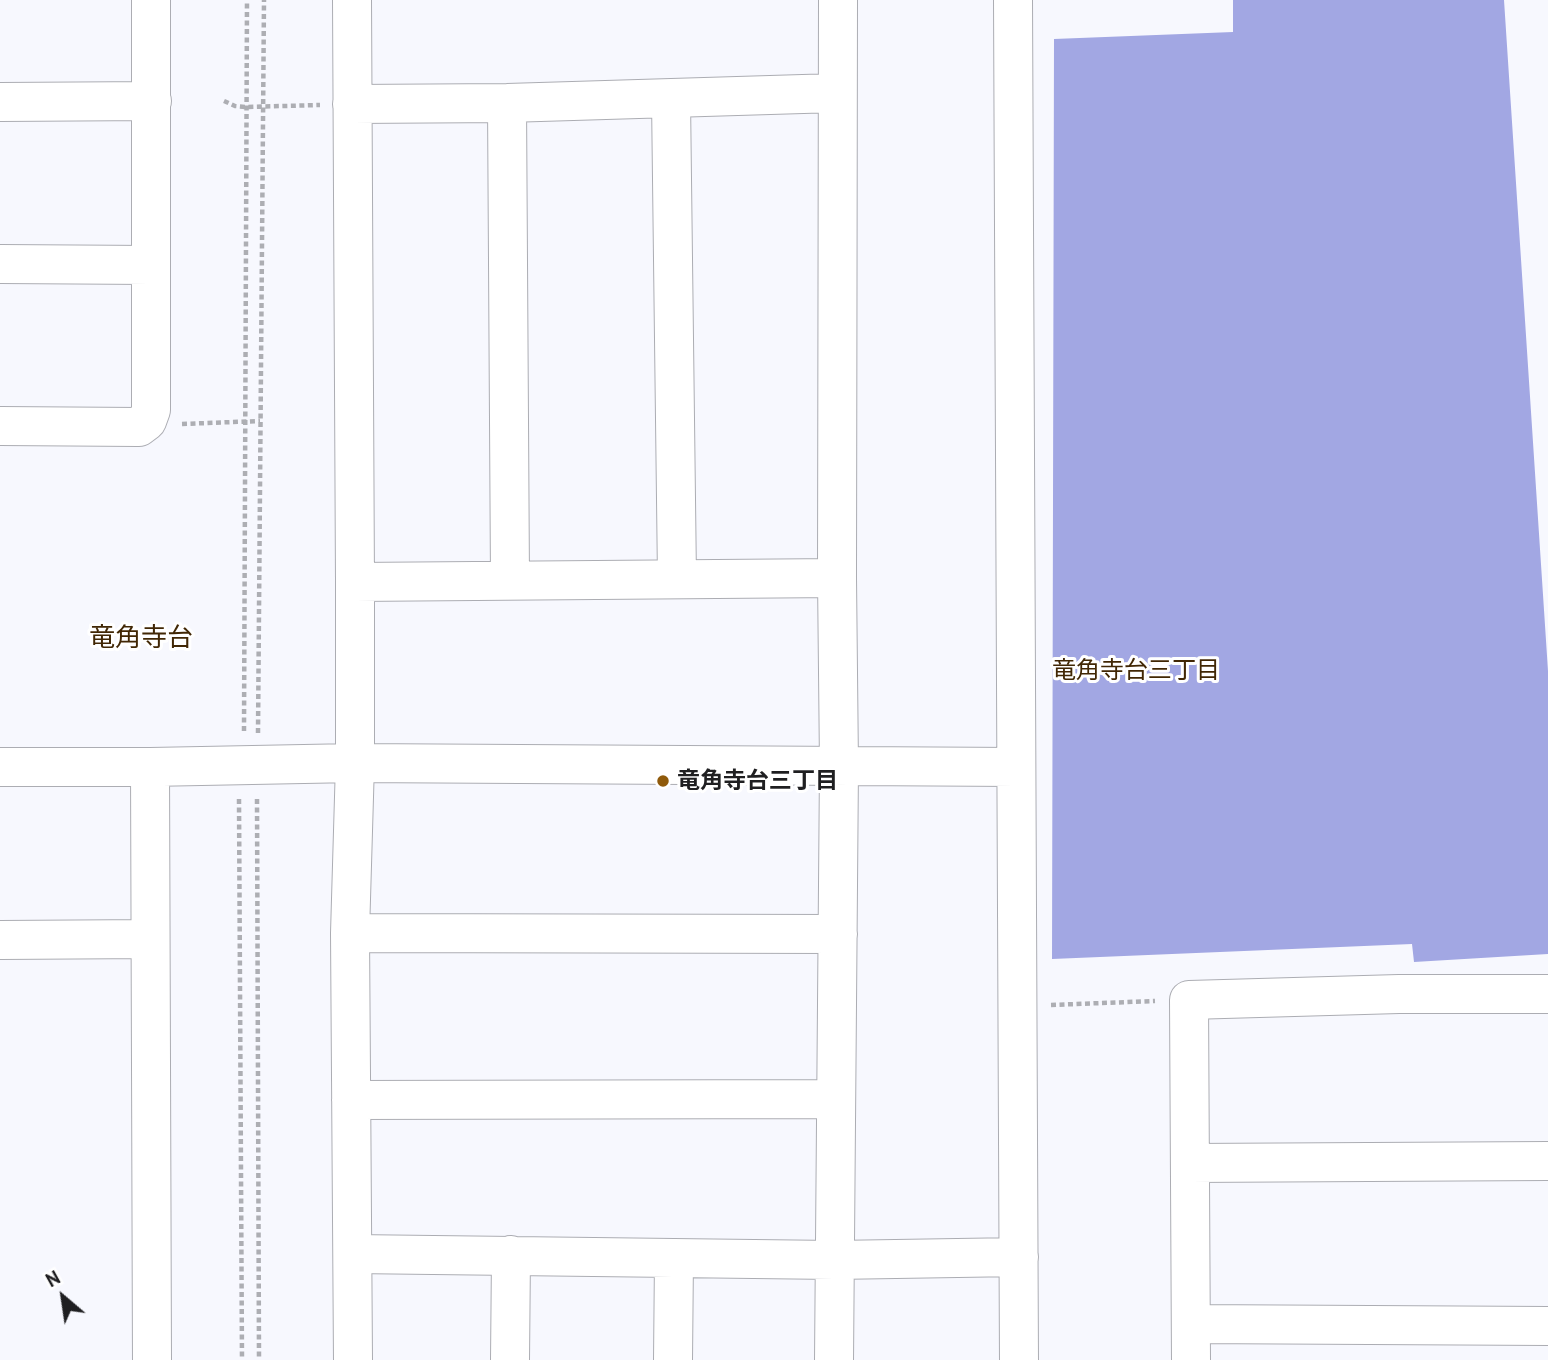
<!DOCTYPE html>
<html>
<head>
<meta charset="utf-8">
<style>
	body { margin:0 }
	#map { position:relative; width:1548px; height:1360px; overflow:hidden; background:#f7f8fe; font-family:"PT Sans",sans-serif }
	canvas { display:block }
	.north { position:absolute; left:28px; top:1262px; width:70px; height:70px; -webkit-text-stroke:5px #fff; paint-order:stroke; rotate:331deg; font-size:19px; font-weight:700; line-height:28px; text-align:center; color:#1f1f21 }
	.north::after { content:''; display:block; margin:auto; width:24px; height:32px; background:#1f1f21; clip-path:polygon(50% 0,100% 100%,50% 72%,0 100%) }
</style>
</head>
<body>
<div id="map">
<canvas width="1548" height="1360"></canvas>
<div class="north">N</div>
</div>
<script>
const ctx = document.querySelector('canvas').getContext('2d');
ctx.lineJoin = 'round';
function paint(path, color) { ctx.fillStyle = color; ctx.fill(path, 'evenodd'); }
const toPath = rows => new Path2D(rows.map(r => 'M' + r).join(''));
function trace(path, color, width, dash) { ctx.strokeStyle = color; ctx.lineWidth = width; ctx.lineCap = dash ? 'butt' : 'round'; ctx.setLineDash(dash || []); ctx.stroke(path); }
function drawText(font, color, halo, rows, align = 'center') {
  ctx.font = font + ' "PT Sans","Noto Sans JP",sans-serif'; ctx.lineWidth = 6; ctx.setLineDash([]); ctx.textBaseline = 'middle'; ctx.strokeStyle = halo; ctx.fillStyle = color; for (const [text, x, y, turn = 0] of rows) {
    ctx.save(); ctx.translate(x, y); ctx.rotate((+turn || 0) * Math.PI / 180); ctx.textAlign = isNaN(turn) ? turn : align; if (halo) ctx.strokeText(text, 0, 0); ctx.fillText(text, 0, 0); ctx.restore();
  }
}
paint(toPath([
	[1233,0,1504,0,1548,671,1548,954,1414,962,1412,944,1052,959,1054,39,1233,32]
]), '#a2a7e3');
const minor = toPath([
	[352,0,355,582,355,763,350,933,353,1360],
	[1013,0,1019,1360],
	[671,99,677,579],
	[0,102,152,101],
	[507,103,510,580],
	[352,104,507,103,836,93],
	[0,264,150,265],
	[0,426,139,427,147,421,151,410,151,0],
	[355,582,837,578],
	[0,767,150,767,355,763,1016,767],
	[150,767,152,1360],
	[350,933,838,934],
	[0,940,150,939],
	[351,1100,836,1099],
	[1190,1163,1548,1161],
	[353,1254,834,1260,1019,1257],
	[1192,1324,1548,1326],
	[510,1360,511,1255],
	[673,1360,674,1258],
	[834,1360,839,766,837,578,838,0],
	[1191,1360,1189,1000,1399,994,1548,994]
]);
trace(minor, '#acadb3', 40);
trace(toPath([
	[224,101,235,106,246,107,320,105],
	[182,424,260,421],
	[244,731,247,0],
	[258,733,264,0],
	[239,799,242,1360],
	[257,799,259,1360],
	[1051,1005,1155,1001]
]), '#adaeb3', 4.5, [5, 3.5]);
trace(minor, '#fff', 38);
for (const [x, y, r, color] of [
	[663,781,7,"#8f5a0b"]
]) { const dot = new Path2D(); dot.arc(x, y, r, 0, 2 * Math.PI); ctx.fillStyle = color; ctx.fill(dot); trace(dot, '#fff', 2.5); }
drawText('bold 23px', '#1f1f21', '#fff', [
	["竜角寺台三丁目",677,781]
], 'left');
drawText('24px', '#412705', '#fff', [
	["竜角寺台三丁目",1136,671]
]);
drawText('26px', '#412705', '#fff', [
	["竜角寺台",141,639]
]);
</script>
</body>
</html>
